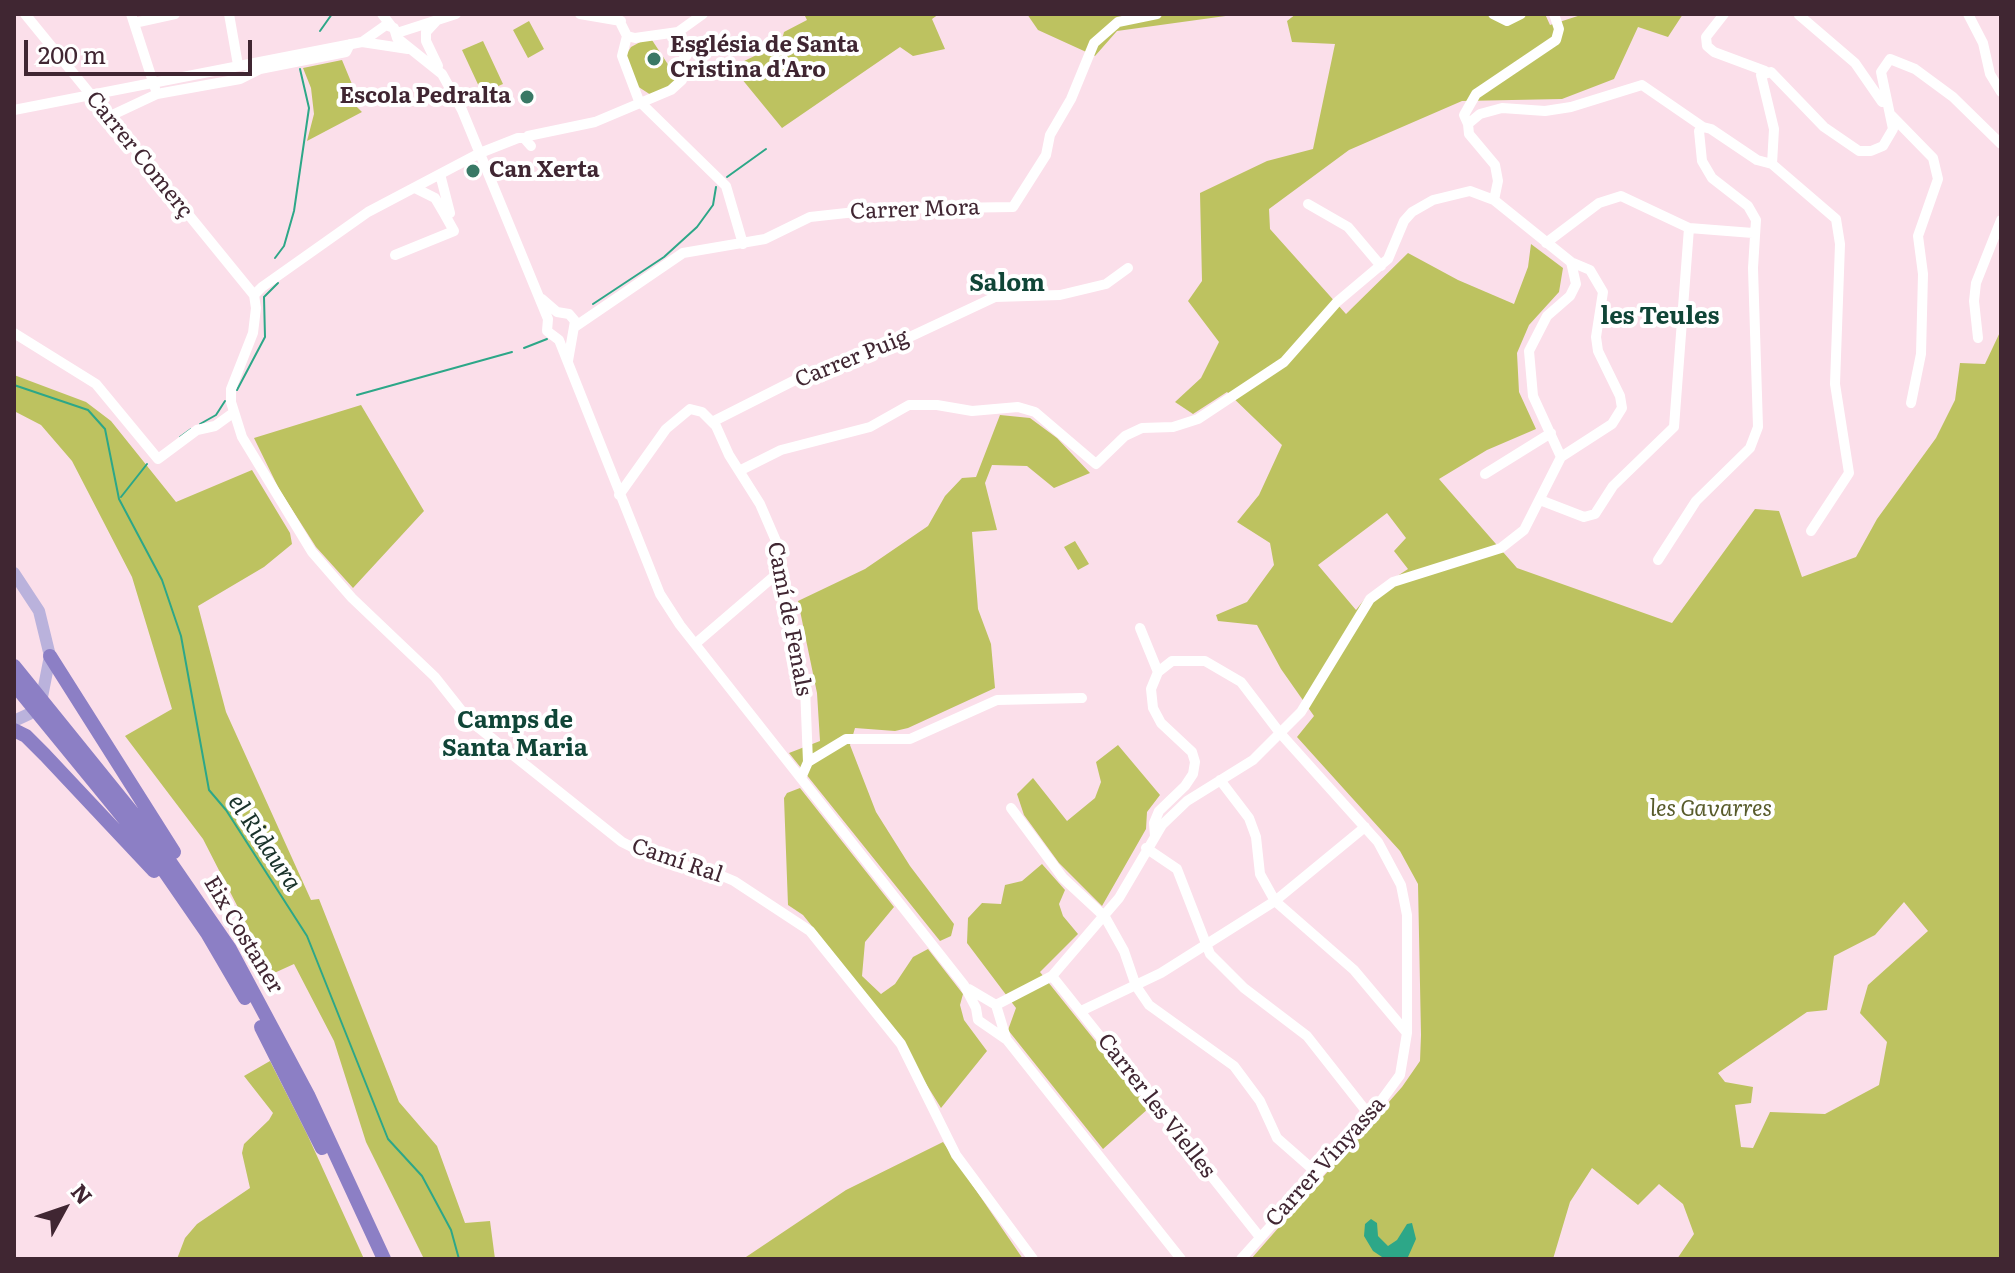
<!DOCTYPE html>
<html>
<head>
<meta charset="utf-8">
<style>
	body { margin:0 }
	#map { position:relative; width:2015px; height:1273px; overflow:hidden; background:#fbdfea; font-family:Literata,serif }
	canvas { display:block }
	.frame { position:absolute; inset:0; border:16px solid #402632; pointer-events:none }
	.north { position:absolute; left:24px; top:1169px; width:80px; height:80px; -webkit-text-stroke:6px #fff; paint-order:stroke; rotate:50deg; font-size:22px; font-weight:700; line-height:32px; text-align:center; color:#402632 }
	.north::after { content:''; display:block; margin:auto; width:28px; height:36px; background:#402632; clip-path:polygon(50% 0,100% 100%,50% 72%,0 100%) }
	.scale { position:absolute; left:24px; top:40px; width:228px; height:36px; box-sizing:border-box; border:4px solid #402632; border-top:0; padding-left:10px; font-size:24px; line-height:28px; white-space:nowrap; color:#402632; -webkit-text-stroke:6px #fff; paint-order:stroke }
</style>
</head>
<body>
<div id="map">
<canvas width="2015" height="1273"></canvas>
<div class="frame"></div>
<div class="north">N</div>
<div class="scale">200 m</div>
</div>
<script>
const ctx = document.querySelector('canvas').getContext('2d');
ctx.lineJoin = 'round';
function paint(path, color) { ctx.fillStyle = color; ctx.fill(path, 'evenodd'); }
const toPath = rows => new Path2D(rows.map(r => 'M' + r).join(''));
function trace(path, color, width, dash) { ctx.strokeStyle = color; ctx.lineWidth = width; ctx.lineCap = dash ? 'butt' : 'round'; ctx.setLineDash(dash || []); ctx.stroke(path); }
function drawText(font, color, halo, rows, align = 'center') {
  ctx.font = font + ' Literata,serif'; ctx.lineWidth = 8; ctx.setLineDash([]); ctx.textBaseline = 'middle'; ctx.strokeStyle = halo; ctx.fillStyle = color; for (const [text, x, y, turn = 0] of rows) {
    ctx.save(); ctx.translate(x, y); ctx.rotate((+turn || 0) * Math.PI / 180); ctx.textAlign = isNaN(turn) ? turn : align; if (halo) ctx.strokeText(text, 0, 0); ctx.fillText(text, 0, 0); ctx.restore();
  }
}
paint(toPath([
	[804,14,939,14,932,19,945,49,913,56,900,47,782,128,732,67,781,43,784,32,807,20],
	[1027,14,1240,14,1117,31,1095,56,1038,30],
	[1296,14,1545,14,1550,25,1584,14,1683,14,1668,37,1638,27,1614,79,1562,99,1462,101,1349,150,1269,209,1270,229,1346,314,1408,253,1458,280,1514,304,1528,267,1531,244,1563,268,1559,292,1529,325,1517,353,1519,392,1536,429,1487,450,1439,479,1517,568,1672,623,1755,509,1779,511,1802,577,1856,557,1877,519,1936,438,1955,400,1960,363,1985,364,2001,330,2001,1259,1677,1259,1694,1234,1683,1204,1659,1184,1638,1205,1592,1168,1570,1202,1553,1259,1251,1259,1402,1087,1420,1061,1421,1035,1418,884,1400,851,1297,737,1314,716,1281,669,1257,625,1218,621,1216,615,1247,602,1274,565,1270,543,1237,522,1259,495,1282,445,1227,392,1193,414,1175,402,1201,378,1219,342,1188,301,1202,281,1200,193,1267,161,1313,149,1335,44,1292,42,1287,21],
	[1387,513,1406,538,1394,551,1408,569,1367,596,1356,610,1318,565],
	[1904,902,1928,931,1868,985,1860,1013,1887,1042,1879,1085,1825,1114,1770,1112,1753,1148,1741,1147,1735,1105,1751,1103,1753,1087,1725,1082,1718,1073,1807,1012,1827,1010,1834,956,1875,935],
	[529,21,544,49,528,58,513,30],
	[644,40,652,40,669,66,673,64,681,75,666,92,651,95,637,86,626,55,631,47],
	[483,41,503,84,482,93,462,50],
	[342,60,354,89,351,101,362,112,307,141,314,114,311,88,303,68],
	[14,375,86,402,111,421,176,502,252,470,290,533,292,544,264,567,198,606,226,712,311,900,319,899,399,1102,437,1146,465,1223,490,1221,495,1259,424,1259,366,1142,334,1041,294,964,272,974,203,839,125,736,172,709,132,577,72,461,41,425,14,411],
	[361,405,424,511,353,588,316,547,279,489,254,438],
	[1000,415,1030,418,1057,438,1090,473,1054,488,1027,466,992,465,985,483,997,530,972,532,978,609,991,644,995,688,908,728,895,731,855,728,850,745,876,812,910,866,954,924,951,936,940,941,789,753,820,741,817,693,798,601,865,569,928,526,945,496,962,478,976,477],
	[1075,541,1089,564,1078,570,1064,547],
	[1118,745,1160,795,1147,812,1146,829,1102,906,1059,863,1024,815,1017,794,1033,778,1067,821,1095,798,1101,782,1096,762],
	[800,788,894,907,865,942,862,976,881,994,895,984,913,957,928,949,963,994,960,1005,964,1020,987,1051,941,1108,884,1016,803,915,788,905,784,798,787,793],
	[1042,864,1065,890,1059,904,1063,916,1078,934,1040,972,1149,1108,1103,1149,1008,1030,1016,1008,967,943,968,918,982,903,1001,904,1005,885,1022,881],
	[270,1061,307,1134,364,1259,177,1259,185,1238,197,1224,250,1188,242,1153,244,1144,269,1120,273,1113,244,1076],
	[943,1142,1023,1259,743,1259,846,1190]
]), '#bdc260');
paint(toPath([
	[1371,1219,1377,1223,1378,1236,1388,1246,1397,1240,1407,1224,1412,1223,1416,1239,1408,1257,1385,1259,1373,1251,1364,1236,1365,1224]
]), '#2da788');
trace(toPath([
	[320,31,332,14],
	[727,177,766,149],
	[275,258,284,246,294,211,309,108,300,69],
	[593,304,664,257,697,227,713,205,716,187],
	[524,348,547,339],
	[14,385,88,410,105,429,119,499,162,580,181,636,209,790,226,810,307,936,388,1139,422,1176,451,1230,459,1259],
	[237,390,265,337,264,297,278,283],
	[357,395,512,352],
	[200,424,216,415,225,401],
	[180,437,191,429],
	[121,497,147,464]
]), '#2da788', 2);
trace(toPath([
	[25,14,254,295],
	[131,14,155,88],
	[229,14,238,65],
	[382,14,392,27],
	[580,14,621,21],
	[616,14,627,36,635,38,678,32,703,14],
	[1493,14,1507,21,1521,14],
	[1724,14,1706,37,1707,46,1714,52,1765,71],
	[1968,14,1983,43,1990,74,2001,92],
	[1799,15,1855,63,1882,102],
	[438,19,426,32,426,41,438,66],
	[134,23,175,14],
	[397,33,456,14],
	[627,36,622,56,639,101,726,186,743,244],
	[397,38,442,74,462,110,548,319,547,331,559,340,660,594,680,625,964,985,976,1008,978,1020,1007,1040,1181,1259],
	[362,42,386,25,394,28,397,38],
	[14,110,362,42,408,49],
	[1891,115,1933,158,1938,179,1918,236,1923,274,1921,354,1911,403],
	[108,117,157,94,240,79,260,69,346,52,350,44],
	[1468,124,1464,115,1476,94,1556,40,1559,29,1554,14],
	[528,136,595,122,671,90,682,80,681,62,687,55,678,32],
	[531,146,524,138,518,138,480,153,368,212,262,287,254,295,256,308,253,333,231,389,231,402,242,437,312,552,352,598,435,677,469,720,622,842,654,858,715,873,734,881,810,931,901,1044,956,1155,1033,1259],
	[1772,164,1836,219,1840,244,1835,384,1849,473,1811,531],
	[415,188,435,198,445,215,450,213,440,174],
	[1494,200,1498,181,1495,165,1469,134,1468,124,1480,114,1502,108,1545,111,1571,107,1642,85,1703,127],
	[1308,204,1348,227,1381,266],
	[1546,243,1599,203,1621,196,1689,228,1753,233],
	[395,255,454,231,445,215],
	[542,299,557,312,569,314,575,321,568,361],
	[576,326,683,253,765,239,810,217,883,209,1013,207,1046,155,1050,135,1071,99,1094,43,1118,22,1157,14],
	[14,333,96,384,158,459,197,430,215,426,233,413],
	[1978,338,1974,301,1976,283,2001,220],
	[712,422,811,372,867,357,995,297,1060,295,1106,284,1128,268],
	[739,471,781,450,870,427,909,405,937,405,972,411,1018,407,1035,412,1096,464,1125,436,1142,428,1173,427,1198,419,1284,362,1337,302,1388,259,1404,221,1412,212,1433,200,1470,191,1494,200,1571,262,1590,270,1603,292,1596,337,1598,351,1620,396,1622,408,1612,424,1561,457],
	[1485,474,1551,433],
	[619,495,666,429,690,409,702,412,716,426,729,455,760,504,776,541,779,572,805,687,808,762,801,778],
	[1540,500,1584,517,1595,514,1613,486,1674,427,1689,228],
	[1658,560,1696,501,1750,448,1758,427,1753,268,1756,220,1748,206,1712,178,1702,161,1699,131,1703,127,1711,129,1757,160,1772,164,1774,129,1761,75,1771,72,1824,127,1859,151,1871,151,1883,146,1893,129,1881,72,1890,59,1915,69,1953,97,2001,144],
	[1140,628,1158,672],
	[695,644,779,572],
	[808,762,846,739,910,739,997,700,1082,698],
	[1220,780,1249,818,1256,837,1260,874,1275,901,1354,970,1407,1033],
	[1011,808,1063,878,1105,917,1124,951,1136,986,1149,1005,1234,1066,1260,1101,1277,1138,1318,1174],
	[1155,836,1154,823,1159,811,1185,786,1193,774,1195,762,1192,752,1161,723,1153,708,1151,689,1158,672,1172,661,1205,661,1241,682,1280,733,1378,842,1401,885,1407,915,1407,1033,1400,1075,1370,1116,1241,1259],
	[1146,848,1177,869,1210,954,1244,988,1307,1036,1370,1116],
	[1052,976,1259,1236],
	[969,989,996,1005],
	[996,1005,1052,976,1119,898,1162,825,1187,801,1253,760,1301,712,1370,599,1393,582,1501,548,1524,530,1561,457,1533,396,1529,351,1547,316,1570,296,1576,284,1571,262],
	[996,1005,1006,1038],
	[1081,1011,1161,973,1275,901,1365,827]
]), '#fff', 10);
trace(toPath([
	[14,573,39,611,50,656,41,702,29,714,14,721]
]), '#bab2dc', 12);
trace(toPath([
	[50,656,174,852],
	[14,666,157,843,230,949,308,1095,384,1259],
	[14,684,149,849,207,933,245,998],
	[14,730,26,736,45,755,154,871],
	[261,1027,322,1148]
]), '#8c7fc5', 14);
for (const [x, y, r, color] of [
	[654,59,8,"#397865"],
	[527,97,8,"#397865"],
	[473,171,8,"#397865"]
]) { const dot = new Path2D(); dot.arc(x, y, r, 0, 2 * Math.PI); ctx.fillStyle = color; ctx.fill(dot); trace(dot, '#fff', 3); }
drawText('bold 22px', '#402632', '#fff', [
	["Església de Santa",670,46],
	["Cristina d'Aro",670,71],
	["Escola Pedralta",511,97,"right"],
	["Can Xerta",489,171]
], 'left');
drawText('22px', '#402632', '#fff', [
	["Carrer Comerç",139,155,51],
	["Carrer Mora",915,210,-2],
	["Carrer Puig",852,359,-22],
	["Camí de Fenals",789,619,79],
	["Camí Ral",677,861,19],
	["Eix Costaner",243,935,59],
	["Carrer les Vielles",1156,1106,52],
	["Carrer Vinyassa",1326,1162,-48]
]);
drawText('italic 22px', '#585b2b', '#fff', [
	["les Gavarres",1711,810]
]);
drawText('bold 24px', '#104537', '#fff', [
	["Salom",1007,284],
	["les Teules",1660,317],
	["Camps de",515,721],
	["Santa Maria",515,749]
]);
drawText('italic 24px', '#19322b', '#fff', [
	["el Ridaura",264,843,56]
]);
</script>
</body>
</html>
